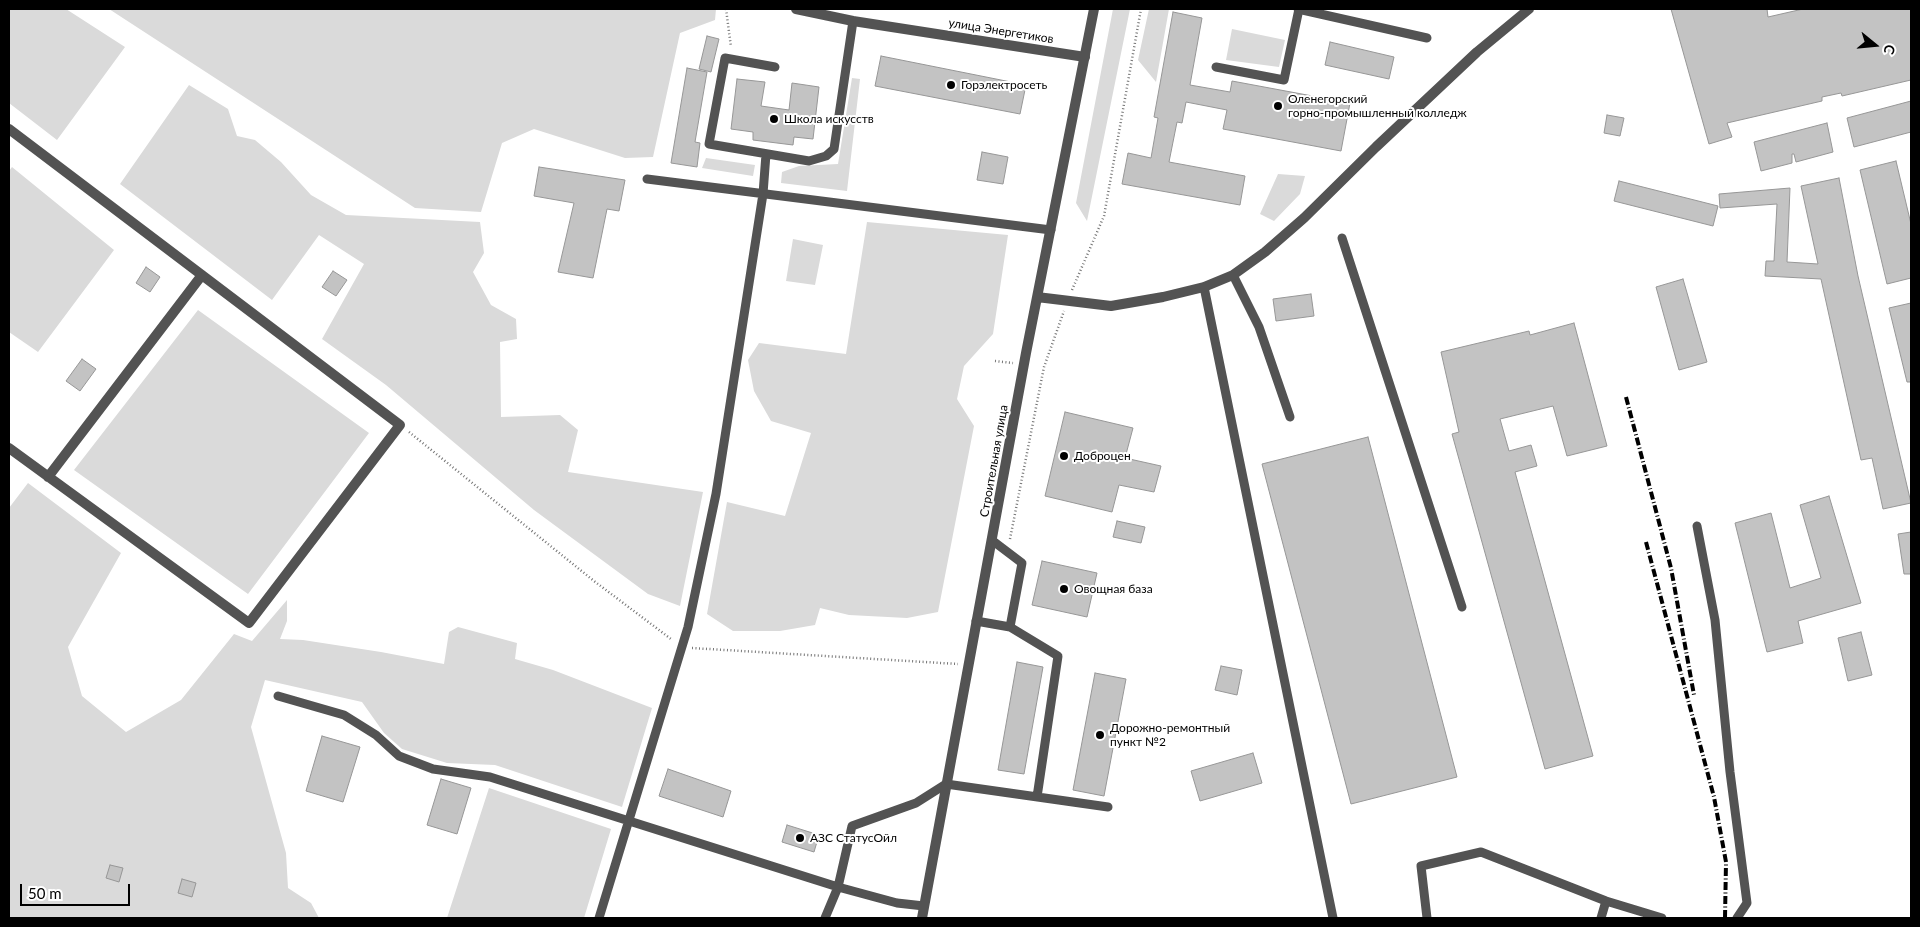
<!DOCTYPE html>
<html>
<head>
<meta charset="utf-8">
<style>
	body { margin:0 }
	#map { position:relative; width:1920px; height:927px; overflow:hidden; background:#fff; font-family:Lato,sans-serif }
	canvas { display:block }
	.frame { position:absolute; inset:0; border:10px solid #000; pointer-events:none }
	.north { position:absolute; left:1850px; top:20px; width:50px; height:50px; -webkit-text-stroke:4px #fff; paint-order:stroke; rotate:107deg; font-size:14px; font-weight:700; line-height:20px; text-align:center; color:#000 }
	.north::after { content:''; display:block; margin:auto; width:18px; height:22px; background:#000; clip-path:polygon(50% 0,100% 100%,50% 72%,0 100%) }
	.scale { position:absolute; left:20px; top:884px; width:110px; height:22px; box-sizing:border-box; border:2px solid #000; border-top:0; padding-left:6px; font-size:15px; line-height:18px; white-space:nowrap; color:#000; -webkit-text-stroke:4px #fff; paint-order:stroke }
</style>
</head>
<body>
<div id="map">
<canvas width="1920" height="927"></canvas>
<div class="frame"></div>
<div class="north">С</div>
<div class="scale">50 m</div>
</div>
<script>
const ctx = document.querySelector('canvas').getContext('2d');
ctx.lineJoin = 'round';
function paint(path, color) { ctx.fillStyle = color; ctx.fill(path, 'evenodd'); }
const toPath = rows => new Path2D(rows.map(r => 'M' + r).join(''));
function trace(path, color, width, dash) { ctx.strokeStyle = color; ctx.lineWidth = width; ctx.lineCap = dash ? 'butt' : 'round'; ctx.setLineDash(dash || []); ctx.stroke(path); }
function drawText(font, color, halo, rows, align = 'center') {
  ctx.font = font + ' Lato,sans-serif'; ctx.lineWidth = 4; ctx.setLineDash([]); ctx.textBaseline = 'middle'; ctx.strokeStyle = halo; ctx.fillStyle = color; for (const [text, x, y, turn = 0] of rows) {
    ctx.save(); ctx.translate(x, y); ctx.rotate((+turn || 0) * Math.PI / 180); ctx.textAlign = isNaN(turn) ? turn : align; if (halo) ctx.strokeText(text, 0, 0); ctx.fillText(text, 0, 0); ctx.restore();
  }
}
paint(toPath([
	[9,9,66,9,125,47,57,140,9,103],
	[109,9,716,9,715,20,680,33,653,157,625,158,534,129,502,143,481,212,415,208],
	[1113,9,1130,9,1087,221,1076,203],
	[1149,9,1169,9,1156,82,1138,60],
	[1232,29,1285,40,1279,67,1226,60],
	[852,78,860,79,847,191,781,183,782,172,799,166,838,164],
	[189,85,228,109,237,136,255,140,281,162,311,195,346,215,480,222,484,253,473,272,491,305,516,319,517,339,500,342,501,417,560,415,578,430,568,472,703,492,680,606,648,594,534,510,386,385,322,339,364,264,319,235,272,300,120,184],
	[706,158,755,165,753,176,702,168],
	[12,167,114,250,38,352,9,332,9,171],
	[1278,174,1305,176,1300,194,1274,221,1260,214],
	[867,222,1008,235,993,334,964,366,957,399,974,426,938,612,907,618,849,615,820,608,815,625,780,631,733,631,707,614,727,502,785,516,811,433,771,421,754,391,748,360,759,343,846,354],
	[793,239,823,245,815,285,786,281],
	[198,310,369,433,248,594,74,470],
	[28,483,121,553,68,647,82,696,126,732,181,700,234,634,252,641,287,600,287,621,280,639,303,640,381,652,444,664,449,632,458,627,517,643,515,659,553,670,652,708,622,807,495,765,447,763,402,749,384,733,362,702,265,680,251,727,286,853,288,888,311,903,319,918,9,918,9,508],
	[489,788,611,829,584,918,447,918]
]), '#dadada');
const building = toPath([
	[1671,9,1767,9,1768,17,1803,9,1911,9,1911,80,1842,96,1841,93,1822,97,1822,101,1727,123,1732,137,1709,144,1671,9],
	[1173,12,1202,18,1190,85,1230,92,1232,81,1350,103,1341,151,1223,129,1227,110,1186,102,1182,123,1177,122,1169,162,1245,176,1240,205,1122,184,1128,153,1151,158,1158,118,1154,117,1173,12],
	[707,36,719,39,711,72,699,69,707,36],
	[1330,42,1394,57,1389,79,1325,65,1330,42],
	[881,56,1026,85,1020,114,875,86,881,56],
	[687,68,707,72,695,142,700,143,697,167,671,163,687,68],
	[737,79,765,82,761,106,789,110,792,83,819,87,813,139,794,137,793,145,753,140,753,132,731,129,737,79],
	[1911,101,1911,132,1854,147,1847,118,1911,101],
	[1607,115,1624,118,1620,136,1604,133,1607,115],
	[1827,123,1833,152,1796,162,1794,154,1792,154,1792,163,1761,171,1754,142,1827,123],
	[982,152,1008,157,1003,184,977,180,982,152],
	[1896,161,1911,224,1911,278,1887,284,1860,170,1896,161],
	[539,167,625,180,619,211,607,209,593,278,558,272,574,203,534,196,539,167],
	[1839,178,1858,276,1911,503,1883,509,1872,458,1861,460,1821,279,1765,276,1766,261,1774,261,1777,204,1720,208,1719,194,1790,188,1787,262,1818,264,1801,186,1839,178],
	[1619,181,1718,206,1713,226,1614,201,1619,181],
	[146,267,160,277,150,292,136,283,146,267],
	[333,271,347,280,336,296,322,287,333,271],
	[1683,279,1707,362,1679,370,1656,287,1683,279],
	[1311,294,1314,316,1276,321,1273,299,1311,294],
	[1911,303,1911,382,1907,382,1889,308,1911,303],
	[1574,323,1607,446,1567,456,1553,406,1500,419,1509,451,1531,445,1537,466,1515,472,1593,756,1545,769,1452,434,1459,432,1441,352,1529,331,1530,335,1574,323],
	[82,359,96,369,80,391,66,381,82,359],
	[1065,412,1133,428,1125,458,1161,466,1154,492,1119,485,1112,512,1045,496,1065,412],
	[1368,437,1457,777,1351,804,1262,464,1368,437],
	[1829,496,1861,603,1798,621,1803,643,1767,652,1735,523,1771,513,1790,588,1821,578,1800,505,1829,496],
	[1117,521,1145,527,1141,543,1113,537,1117,521],
	[1911,532,1911,574,1904,574,1898,534,1911,532],
	[1042,561,1097,573,1087,617,1032,605,1042,561],
	[1861,632,1872,675,1848,681,1838,638,1861,632],
	[1017,662,1043,667,1024,774,998,770,1017,662],
	[1221,666,1242,670,1237,695,1215,690,1221,666],
	[1095,673,1126,679,1104,796,1073,790,1095,673],
	[322,736,360,747,343,802,306,791,322,736],
	[1253,753,1262,783,1200,801,1191,771,1253,753],
	[668,769,731,791,723,817,659,796,668,769],
	[441,779,471,788,457,834,427,825,441,779],
	[787,825,819,835,814,852,782,842,787,825],
	[110,865,123,868,119,882,106,878,110,865],
	[182,879,196,883,192,897,178,893,182,879]
]);
paint(building, '#c3c3c3');
trace(building, '#979797', 1);
trace(toPath([
	[726,9,731,47],
	[1072,290,1104,216,1141,9],
	[995,361,1013,363],
	[409,432,594,581,671,639],
	[1010,539,1044,367,1064,311],
	[692,648,958,664]
]), '#757575', 2.5, [1, 2.5]);
trace(toPath([
	[1298,9,1427,38],
	[775,67,725,58,709,144,809,161,826,156,834,149,853,21],
	[1216,67,1284,80,1299,9],
	[647,179,1051,230],
	[1342,238,1462,607],
	[1233,275,1259,327,1290,417],
	[1204,287,1333,918],
	[1697,526,1715,620,1730,772,1747,903,1737,918],
	[976,621,1010,627,1022,563,993,541],
	[1010,627,1058,656,1037,797],
	[278,696,344,715,376,735,399,756,433,769,490,777,838,887,825,918],
	[924,906,897,903,838,887,852,826,916,803,946,784,1108,807],
	[599,918,688,627,716,494,763,194,766,154],
	[1427,918,1421,866,1481,852,1606,901,1662,918],
	[1601,918,1606,901]
]), '#535353', 9);
trace(toPath([
	[796,9,853,21,1085,57],
	[9,129,400,425,249,623,9,448],
	[48,477,202,275]
]), '#535353', 10);
trace(toPath([
	[1037,297,1111,306,1163,297,1204,287,1233,275,1265,252,1304,218,1376,147,1477,52,1529,9],
	[922,918,1026,353,1094,9]
]), '#535353', 10);
trace(toPath([
	[1626,397,1671,568,1694,695],
	[1646,542,1714,797,1726,862,1725,918]
]), '#000', 4, [8, 2.5, 1, 2.5]);
for (const [x, y, r, color] of [
	[951,85,5,"#000"],
	[1278,106,5,"#000"],
	[774,119,5,"#000"],
	[1064,456,5,"#000"],
	[1064,589,5,"#000"],
	[1100,735,5,"#000"],
	[800,838,5,"#000"]
]) { const dot = new Path2D(); dot.arc(x, y, r, 0, 2 * Math.PI); ctx.fillStyle = color; ctx.fill(dot); trace(dot, '#fff', 2); }
drawText('12px', '#000', '#fff', [
	["улица Энергетиков",1001,31,9],
	["Строительная улица",994,461,-80]
]);
drawText('12px', '#000', '#fff', [
	["Горэлектросеть",961,85],
	["Оленегорский",1288,99],
	["горно-промышленный колледж",1288,113],
	["Школа искусств",784,119],
	["Доброцен",1074,456],
	["Овощная база",1074,589],
	["Дорожно-ремонтный",1110,728],
	["пункт №2",1110,742],
	["АЗС СтатусОйл",810,838]
], 'left');
</script>
</body>
</html>
